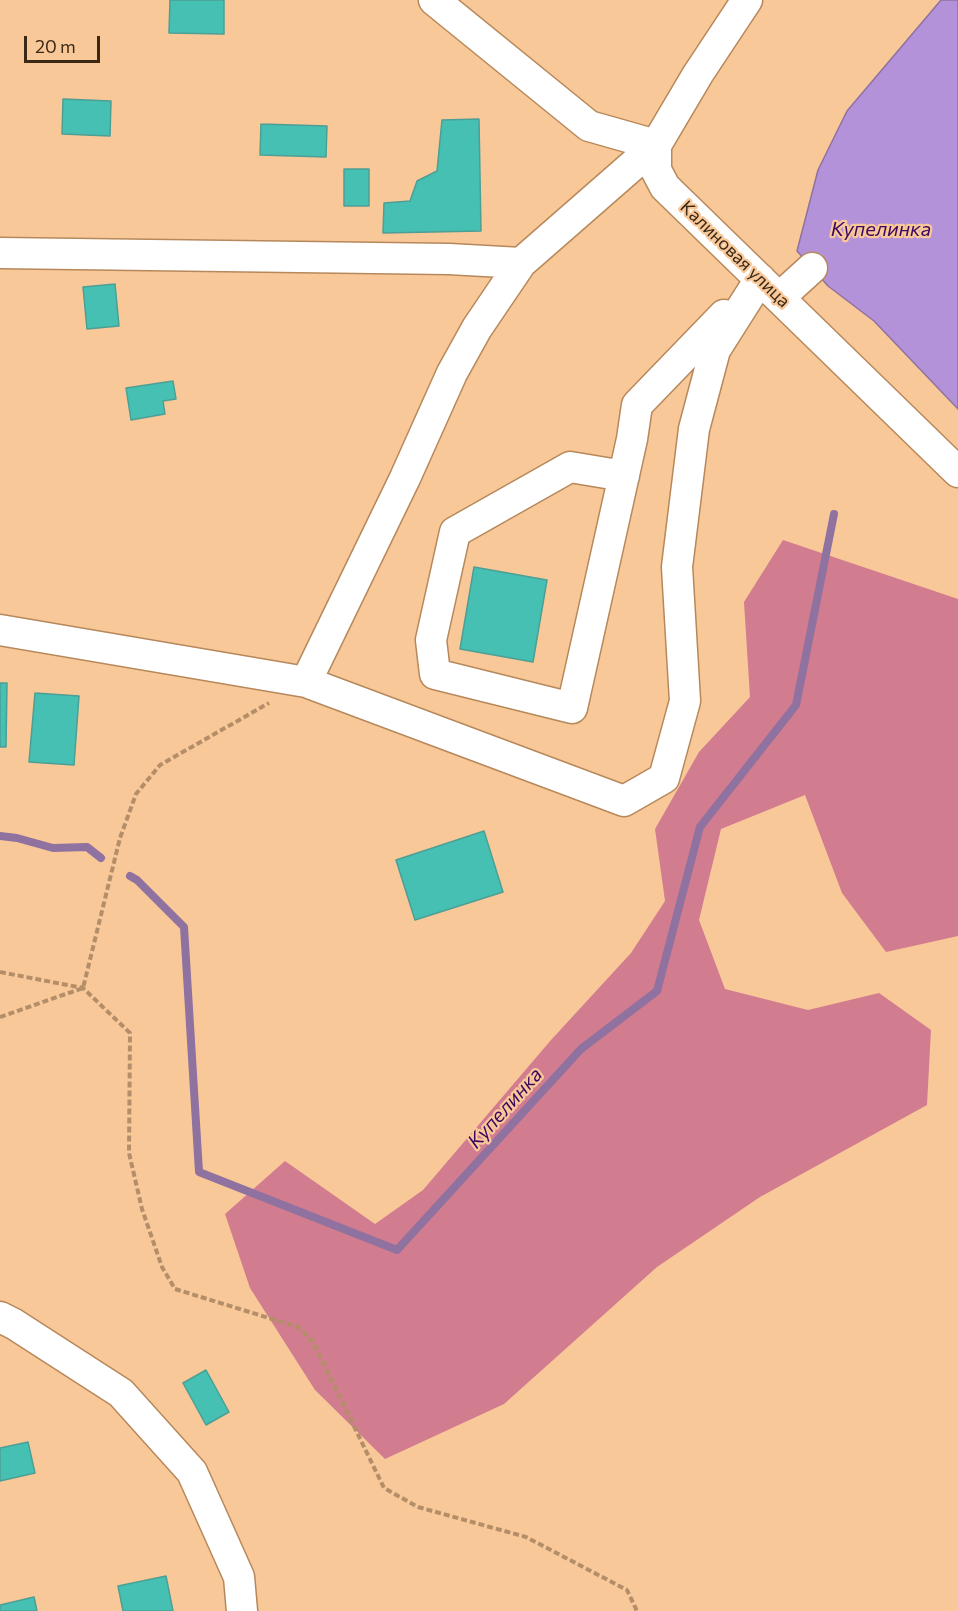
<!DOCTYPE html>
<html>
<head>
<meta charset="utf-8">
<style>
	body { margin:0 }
	#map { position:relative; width:958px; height:1611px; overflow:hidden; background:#f9c899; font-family:Commissioner,sans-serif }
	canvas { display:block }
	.scale { position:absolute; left:24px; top:36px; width:76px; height:27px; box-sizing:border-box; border:3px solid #3b2916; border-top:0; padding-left:8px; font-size:18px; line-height:21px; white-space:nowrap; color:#3b2916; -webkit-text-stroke:4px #f9c899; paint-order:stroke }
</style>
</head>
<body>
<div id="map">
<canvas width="958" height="1611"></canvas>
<div class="scale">20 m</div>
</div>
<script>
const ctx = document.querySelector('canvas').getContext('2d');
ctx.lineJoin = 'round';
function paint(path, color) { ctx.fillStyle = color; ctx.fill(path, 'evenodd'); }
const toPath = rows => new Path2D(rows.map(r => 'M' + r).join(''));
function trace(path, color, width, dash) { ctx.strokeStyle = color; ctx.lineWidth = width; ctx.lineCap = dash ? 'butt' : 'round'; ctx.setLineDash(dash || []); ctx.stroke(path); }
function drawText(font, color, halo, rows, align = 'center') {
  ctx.font = font + ' Commissioner,sans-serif'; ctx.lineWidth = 4.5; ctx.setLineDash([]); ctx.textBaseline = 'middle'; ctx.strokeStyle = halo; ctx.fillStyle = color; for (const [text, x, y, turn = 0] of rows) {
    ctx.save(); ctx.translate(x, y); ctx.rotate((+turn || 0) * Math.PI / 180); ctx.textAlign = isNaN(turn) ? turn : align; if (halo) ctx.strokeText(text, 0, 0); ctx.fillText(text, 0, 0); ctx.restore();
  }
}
paint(toPath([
	[783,540,958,599,958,936,886,952,842,893,805,795,721,829,699,920,725,989,808,1010,879,993,931,1030,927,1105,760,1197,657,1267,504,1404,385,1459,315,1390,250,1288,225,1214,285,1161,375,1224,423,1190,551,1040,631,953,665,901,655,829,699,752,750,697,744,602]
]), '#d27c90');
const water = toPath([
	[941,0,958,0,958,409,874,321,828,286,797,251,818,170,847,111,941,0]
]);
paint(water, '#b392da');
trace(water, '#8f729f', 1.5);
trace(toPath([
	[0,836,17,838,53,848,87,847,101,858],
	[130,876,137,880,184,927,199,1172,397,1250,581,1049,657,991,700,827,796,705,834,514]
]), '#8f729f', 8);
const building = toPath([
	[170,0,224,0,224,34,169,33,170,0],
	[63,99,111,101,110,136,62,134,63,99],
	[479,119,481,231,383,233,384,203,410,201,417,181,437,171,442,120,479,119],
	[261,124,327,126,326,157,260,155,261,124],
	[344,169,369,169,369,206,344,206,344,169],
	[115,284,119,326,87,329,83,287,115,284],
	[173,381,176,399,163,401,165,414,131,420,126,388,173,381],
	[474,567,547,580,533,662,460,649,474,567],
	[0,683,7,683,6,747,0,747,0,683],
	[35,693,79,696,74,765,29,762,35,693],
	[484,831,503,892,415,920,396,860,484,831],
	[206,1370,229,1412,206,1425,183,1383,206,1370],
	[28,1442,35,1473,0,1481,0,1448,28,1442],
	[166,1576,173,1611,123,1611,118,1586,166,1576],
	[34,1597,37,1611,0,1611,0,1605,34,1597]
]);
paint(building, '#45c0b3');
trace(building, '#4c9f95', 1.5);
const minor = toPath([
	[434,0,589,126,656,145],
	[747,0,698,74,656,145,656,170,665,187,958,472],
	[0,253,449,259,521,263,656,145],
	[779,298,812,268],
	[624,476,570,467,455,532,431,640,435,674,572,708,632,439,637,405,724,315],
	[0,630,306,682,624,801,664,778,685,701,677,567,694,429,715,350,760,279],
	[306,682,405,478,452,373,477,328,521,263],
	[0,1317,14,1324,121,1393,192,1472,239,1577,242,1611]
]);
trace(minor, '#b6885b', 33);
trace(toPath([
	[0,972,83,988,130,1033,129,1153,142,1209,162,1267,175,1289,298,1327,313,1342,384,1488,418,1507,526,1537,627,1590,637,1611],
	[0,1017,83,988,120,838,136,794,160,765,269,703]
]), '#b48e69', 4, [6, 3]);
trace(minor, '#fff', 30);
drawText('18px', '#3b2916', '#f9c899', [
	["Калиновая улица",735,254,44]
]);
drawText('italic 20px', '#3c0760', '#f9c899', [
	["Купелинка",881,229],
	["Купелинка",505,1108,-48]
]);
</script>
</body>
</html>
